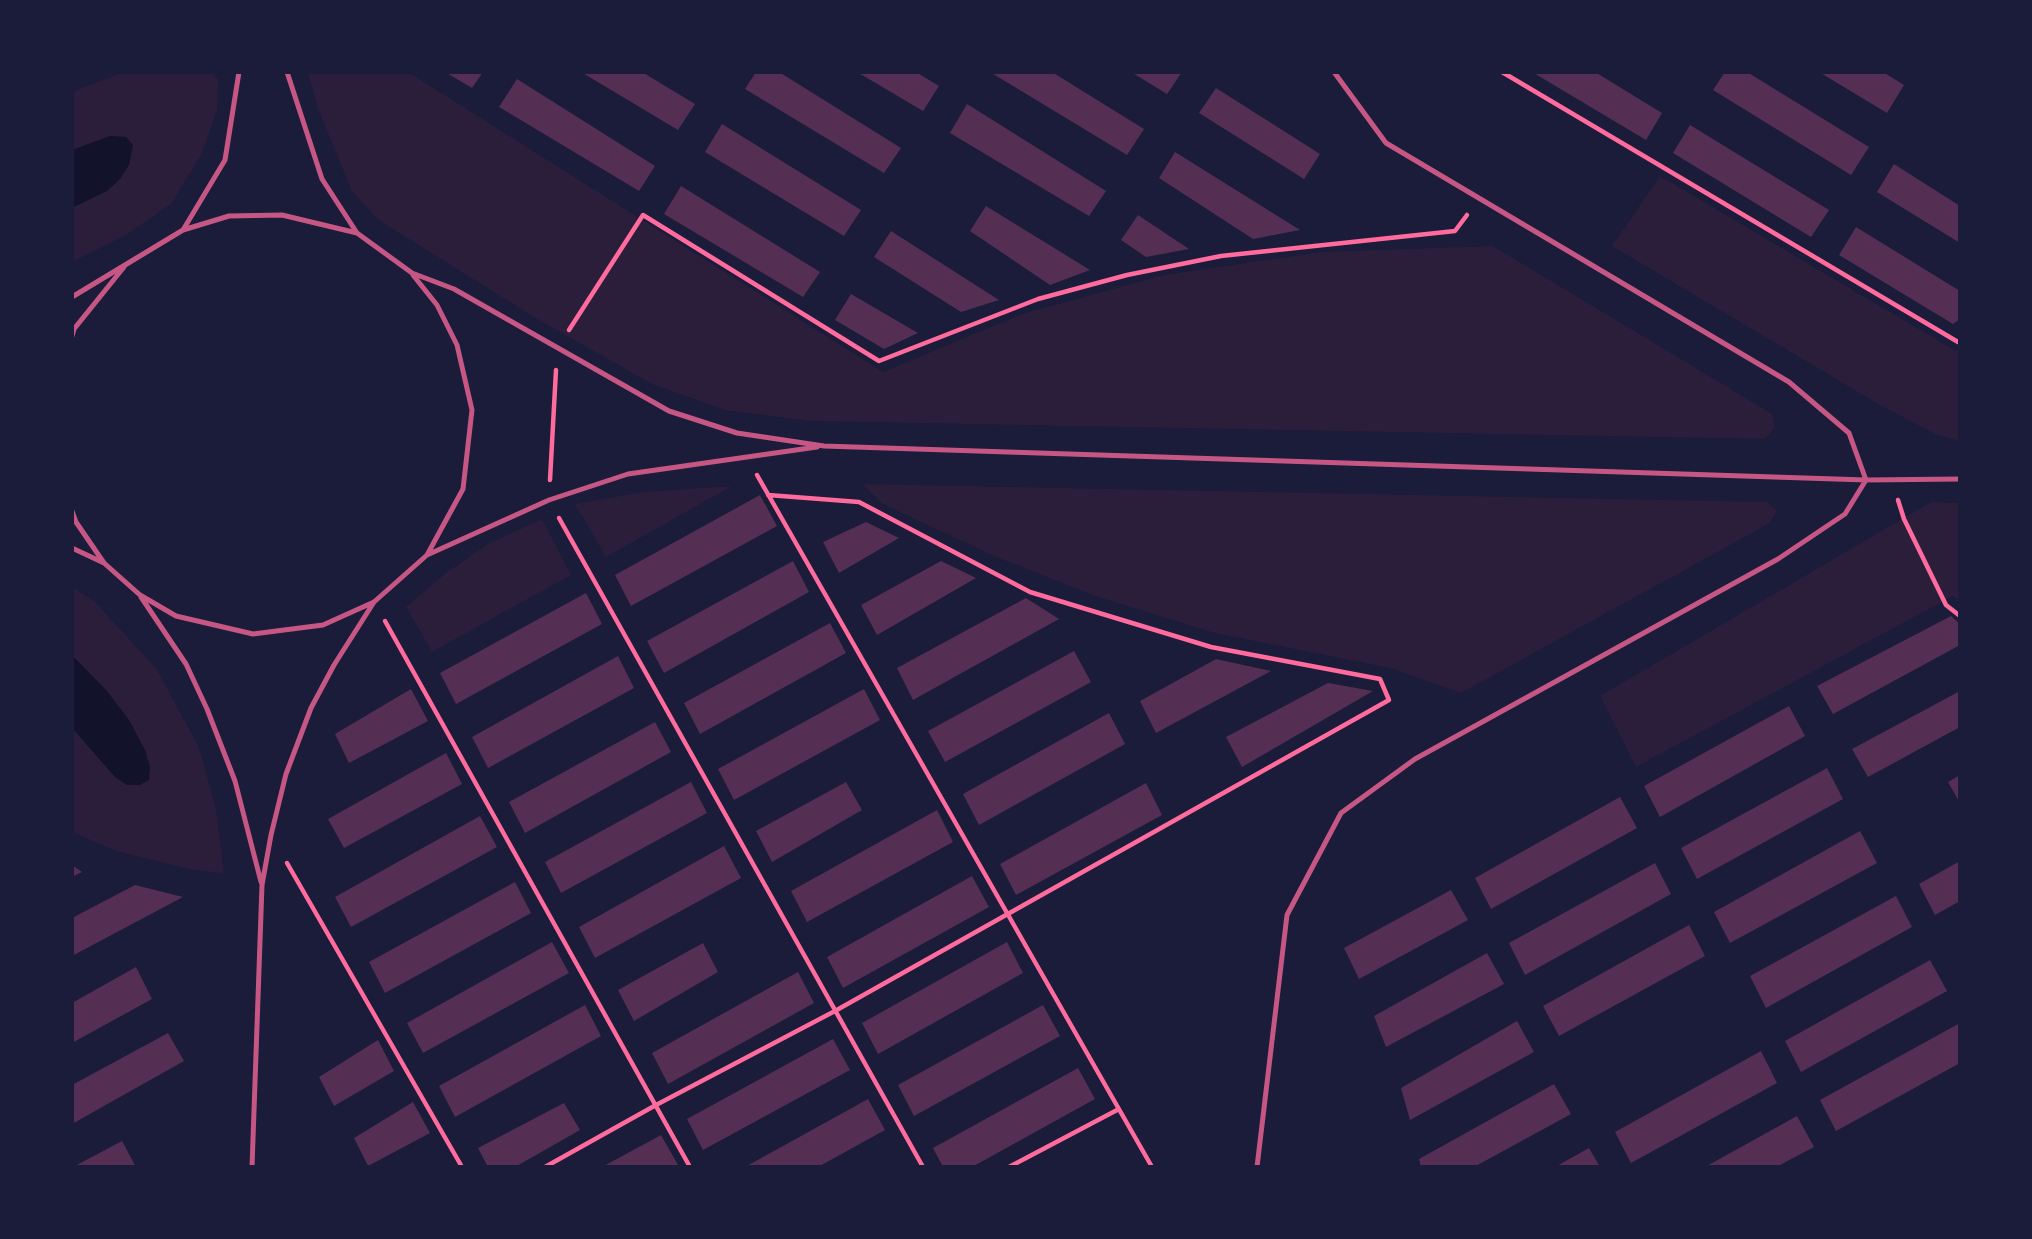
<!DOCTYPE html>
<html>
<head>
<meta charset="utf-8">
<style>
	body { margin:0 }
	#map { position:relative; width:2032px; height:1239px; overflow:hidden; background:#1b1b3a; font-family:Jost,sans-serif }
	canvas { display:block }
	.frame { position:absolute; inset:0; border:74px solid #1b1b3a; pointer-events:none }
</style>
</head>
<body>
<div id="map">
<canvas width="2032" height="1239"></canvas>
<div class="frame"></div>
</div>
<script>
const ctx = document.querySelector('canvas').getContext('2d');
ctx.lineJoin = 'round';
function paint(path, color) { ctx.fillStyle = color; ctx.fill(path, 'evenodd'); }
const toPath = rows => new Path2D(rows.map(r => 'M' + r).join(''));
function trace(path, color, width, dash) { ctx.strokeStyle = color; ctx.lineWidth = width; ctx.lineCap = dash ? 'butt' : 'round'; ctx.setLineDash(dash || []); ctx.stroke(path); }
paint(toPath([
	[124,72,213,72,218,80,217,111,201,155,171,204,126,235,72,262,72,92],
	[308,72,408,72,883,372,1022,314,1164,275,1322,252,1493,246,1772,414,1775,427,1765,439,810,421,725,410,652,384,534,317,377,219,352,191,318,109],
	[1660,176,1956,351,1960,348,1960,441,1937,435,1880,405,1612,246],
	[862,484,1768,502,1777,511,1770,523,1461,693,1390,668,1215,633,1095,596,994,556,883,504],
	[732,486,606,557,575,504,643,492],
	[1931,502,1960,503,1960,601,1953,596,1636,767,1600,696],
	[542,519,571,575,432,652,406,607,446,573,488,544],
	[72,587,95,602,156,668,199,747,216,809,224,873,193,870,116,851,72,832]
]), '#2a1e3b');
paint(toPath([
	[110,136,126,137,133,145,129,165,120,179,107,191,72,208,72,150],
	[72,655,107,691,129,720,145,750,150,767,149,780,140,785,127,785,115,777,72,728]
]), '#12122b');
paint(toPath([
	[445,72,483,72,472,88],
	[581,72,642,72,695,104,678,130],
	[756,72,779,72,901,148,884,173,745,89],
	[857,72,916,72,939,86,923,111],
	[990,72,1052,72,1144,129,1127,155],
	[1131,72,1182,72,1167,94],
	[1532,72,1595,72,1662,113,1646,140],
	[1725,72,1747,72,1869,147,1851,175,1713,90],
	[1819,72,1883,72,1904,85,1887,113],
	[517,79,655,166,639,191,499,107],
	[1216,88,1320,154,1304,179,1199,113],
	[967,104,1106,191,1089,216,950,133],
	[722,124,861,210,844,236,705,152],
	[1690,125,1829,210,1811,237,1673,153],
	[1175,152,1300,230,1253,239,1159,178],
	[1894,164,1960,206,1960,243,1877,192],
	[681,186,820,272,803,297,664,214],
	[986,206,1090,270,1050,285,970,231],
	[1138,215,1189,249,1146,257,1121,240],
	[1856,227,1960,291,1960,319,1953,324,1839,255],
	[891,231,999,300,961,312,874,257],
	[851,294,918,333,884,349,835,320],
	[760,495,777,526,631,606,615,575],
	[866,522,899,538,839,573,823,542],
	[793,561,809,592,664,673,647,641],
	[941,561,976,578,877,635,861,605],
	[586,593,602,624,456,704,440,673],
	[1026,598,1059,619,913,700,897,668],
	[1951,616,1960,624,1960,645,1833,714,1817,686],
	[830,623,846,653,700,734,684,703],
	[1074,651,1091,682,945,762,928,731],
	[618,656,634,688,488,768,472,737],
	[1216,659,1271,671,1156,733,1140,701],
	[1328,683,1373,691,1242,767,1226,737],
	[411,689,428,721,349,763,335,734],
	[864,689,880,720,734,800,718,769],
	[1960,691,1960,727,1868,777,1852,749],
	[1789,706,1805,736,1660,817,1644,786],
	[1109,713,1125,744,979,825,963,794],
	[655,722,671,752,525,833,509,802],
	[446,753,462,784,344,848,328,819],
	[1827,768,1843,799,1697,879,1681,848],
	[1960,775,1960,803,1948,782],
	[691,782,707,813,561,893,545,862],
	[846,782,862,810,772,862,756,831],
	[1146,783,1162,815,1016,895,1000,864],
	[1620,797,1637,828,1491,909,1475,878],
	[937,810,953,842,807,922,791,891],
	[480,816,497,847,351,927,335,897],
	[1860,831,1877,863,1730,943,1714,912],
	[724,846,741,878,595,958,579,927],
	[1960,861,1960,901,1935,915,1919,884],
	[1655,863,1671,894,1525,975,1509,943],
	[72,865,82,872,72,877],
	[972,876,989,907,843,988,827,957],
	[515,882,531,913,385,993,369,962],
	[135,885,183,897,72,956,72,918],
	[1451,890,1468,920,1359,979,1344,948],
	[1896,896,1912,927,1766,1008,1750,976],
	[1689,925,1705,956,1559,1036,1543,1006],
	[552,942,569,973,423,1053,407,1023],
	[1007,942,1023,973,878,1054,862,1023],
	[703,943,718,972,634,1021,618,990],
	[1487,953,1504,984,1386,1047,1374,1016],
	[1930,960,1947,991,1801,1072,1785,1041],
	[136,967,152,999,72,1043,72,1003],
	[798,972,814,1003,668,1084,652,1053],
	[585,1005,601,1036,455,1117,439,1086],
	[1043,1005,1060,1036,914,1116,898,1085],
	[1517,1021,1534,1052,1410,1120,1401,1088],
	[1960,1023,1960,1063,1836,1131,1820,1100],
	[168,1033,184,1061,72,1124,72,1085],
	[833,1039,850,1070,703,1150,687,1119],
	[378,1040,394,1071,334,1106,319,1077],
	[1761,1051,1777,1083,1631,1163,1615,1132],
	[1078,1068,1095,1099,972,1167,943,1167,933,1148],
	[1554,1084,1571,1114,1474,1167,1421,1167,1419,1159],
	[868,1099,885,1130,818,1167,745,1167],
	[413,1102,430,1133,368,1166,354,1138],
	[564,1103,580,1130,515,1167,488,1167,478,1148],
	[1797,1116,1814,1147,1776,1167,1705,1167],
	[661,1135,678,1165,674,1167,602,1167],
	[122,1141,136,1167,73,1167],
	[1589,1148,1600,1167,1555,1167]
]), '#542f53');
trace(toPath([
	[1502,72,1958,342,1960,340],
	[569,330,643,215,879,361,1038,299,1127,275,1221,256,1455,231,1467,215],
	[757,475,1152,1167],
	[550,480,556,370],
	[1898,500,1904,519,1946,605,1960,616],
	[559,518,923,1167],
	[385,621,690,1167],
	[287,863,462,1167],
	[545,1167,656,1105,835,1011,1389,700,1380,679,1211,647,1030,592,859,502,768,495],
	[1009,1167,1119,1109]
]), '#ff6b9d', 4.5);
trace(toPath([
	[287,72,322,179,357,233],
	[183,230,225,160,239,72],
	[413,275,437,305,457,345,472,410,463,489,427,555],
	[72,297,183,230,229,216,282,215,357,233,412,273,454,289,669,411,737,433,824,446,1866,480,1960,479],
	[72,336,74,329,124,267],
	[72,511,76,522,104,563,140,595,176,616,253,634,323,625,374,602,427,555,549,500,628,474,817,447],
	[72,548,104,563],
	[141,597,186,664,207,709,235,781,261,882],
	[252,1167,262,885,271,835,286,774,311,708,334,665,374,602],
	[1257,1167,1287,915,1341,813,1415,759,1778,559,1845,514,1866,480,1849,433,1789,382,1386,143,1334,72]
]), '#c65784', 5);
</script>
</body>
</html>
